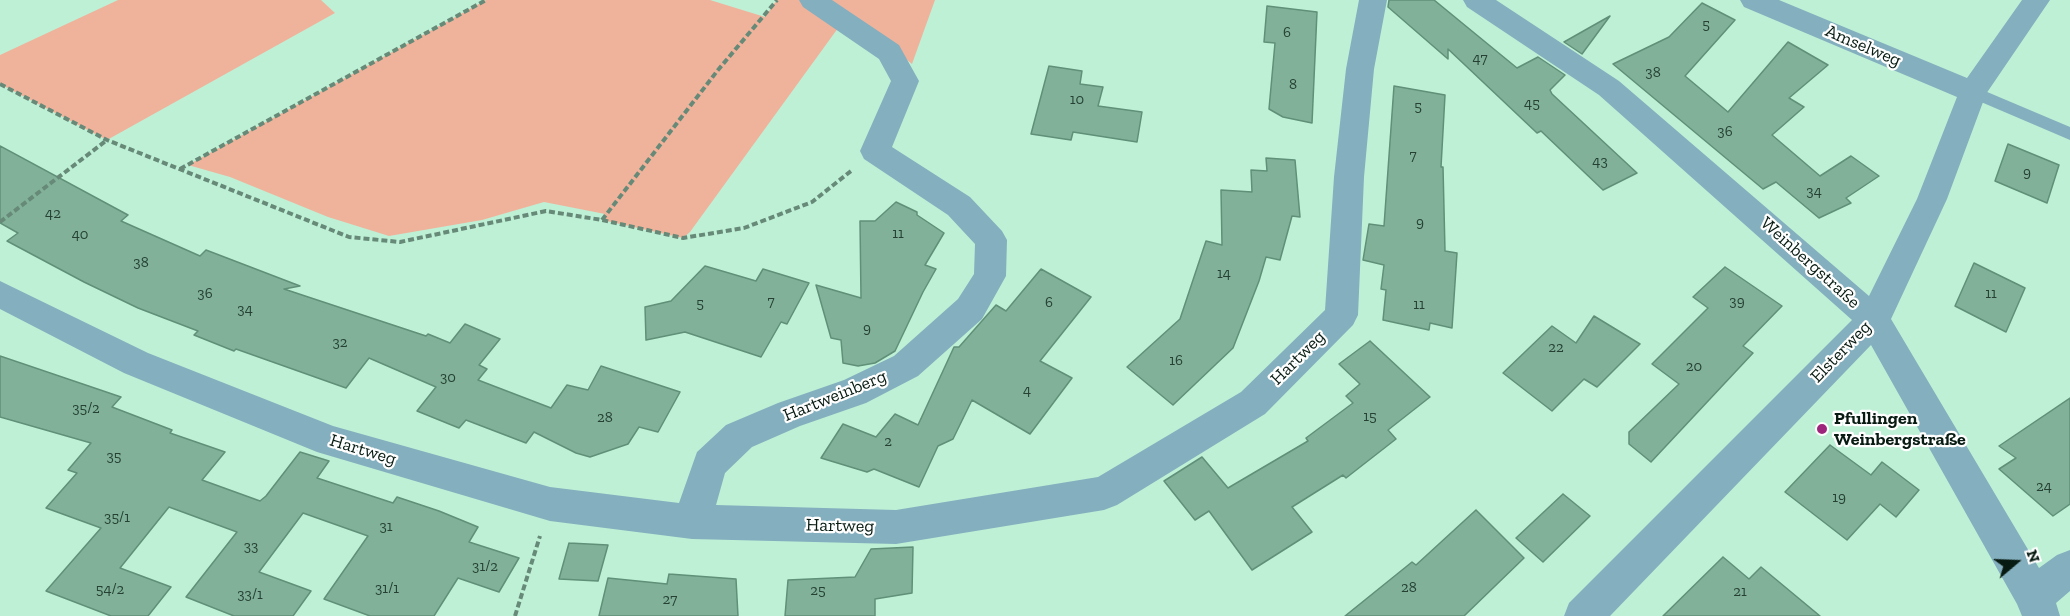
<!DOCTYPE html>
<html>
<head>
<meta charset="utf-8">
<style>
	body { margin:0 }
	#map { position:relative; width:2070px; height:616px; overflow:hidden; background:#bef0d6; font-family:"Zilla Slab",serif }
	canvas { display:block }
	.north { position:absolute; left:1986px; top:532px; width:60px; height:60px; -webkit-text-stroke:4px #fff; paint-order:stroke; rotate:71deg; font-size:16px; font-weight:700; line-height:24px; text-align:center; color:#071b12 }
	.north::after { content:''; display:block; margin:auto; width:21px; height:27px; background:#071b12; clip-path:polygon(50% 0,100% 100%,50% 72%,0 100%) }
</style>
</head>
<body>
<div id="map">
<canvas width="2070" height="616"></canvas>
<div class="north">N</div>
</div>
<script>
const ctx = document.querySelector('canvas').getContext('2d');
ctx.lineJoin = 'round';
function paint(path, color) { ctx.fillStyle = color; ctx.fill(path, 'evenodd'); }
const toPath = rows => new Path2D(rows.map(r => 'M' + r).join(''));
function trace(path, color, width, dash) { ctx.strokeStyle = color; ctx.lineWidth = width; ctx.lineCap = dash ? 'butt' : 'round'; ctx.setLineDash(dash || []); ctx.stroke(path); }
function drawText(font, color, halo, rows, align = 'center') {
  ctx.font = font + ' "Zilla Slab",serif'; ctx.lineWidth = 4.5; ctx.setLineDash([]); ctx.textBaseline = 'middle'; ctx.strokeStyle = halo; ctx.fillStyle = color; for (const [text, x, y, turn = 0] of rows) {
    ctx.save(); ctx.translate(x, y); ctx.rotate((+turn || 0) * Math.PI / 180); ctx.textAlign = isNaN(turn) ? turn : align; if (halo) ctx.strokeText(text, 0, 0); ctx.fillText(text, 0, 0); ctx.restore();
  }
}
paint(toPath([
	[118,0,321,0,335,13,107,140,0,84,0,55],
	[486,0,710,0,765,17,777,0,806,0,841,24,690,232,683,238,602,220,605,214,544,202,482,220,389,236,328,217,230,177,188,165],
	[821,0,935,0,912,64,866,27]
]), '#efb39c');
const building = toPath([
	[1389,0,1434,0,1517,68,1538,57,1565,75,1550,90,1552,94,1637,173,1603,190,1541,131,1537,133,1448,49,1448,59,1388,7,1389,0],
	[1702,3,1735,20,1685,76,1728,112,1788,42,1828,65,1789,98,1804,107,1772,135,1820,176,1851,156,1879,176,1846,198,1851,203,1819,218,1776,182,1763,189,1613,64,1669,37,1702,3],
	[1267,6,1317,12,1312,123,1283,117,1269,109,1275,43,1264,42,1267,6],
	[1610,16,1582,54,1564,42,1610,16],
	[1049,66,1082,71,1080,84,1103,87,1098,106,1142,112,1137,142,1073,132,1071,140,1031,134,1049,66],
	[1394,86,1445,95,1441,167,1443,167,1445,251,1457,253,1452,328,1430,323,1429,330,1383,320,1386,290,1381,289,1384,265,1363,260,1369,224,1384,226,1394,86],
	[2008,144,2059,165,2047,203,1995,181,2008,144],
	[0,146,128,215,121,221,200,256,206,250,300,286,284,289,426,336,428,334,450,343,465,324,500,339,479,365,487,369,478,380,551,408,567,385,588,390,601,366,680,392,658,432,639,427,628,444,590,457,576,453,534,432,526,443,466,420,459,428,417,411,436,387,369,358,346,388,236,349,234,351,194,335,198,331,138,308,84,282,7,241,18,233,0,223,0,146],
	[1266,158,1295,160,1300,217,1292,216,1280,260,1266,257,1259,281,1233,348,1173,405,1127,367,1180,319,1206,241,1222,245,1221,190,1252,192,1251,170,1267,171,1266,158],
	[896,202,917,212,917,215,944,233,925,265,936,269,923,292,895,351,875,363,858,366,843,363,841,340,831,338,816,285,861,298,860,221,875,221,896,202],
	[1974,263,2025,288,2006,332,1955,306,1974,263],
	[705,266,756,281,763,269,809,283,787,324,781,322,761,357,685,332,646,340,645,307,671,301,705,266],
	[1725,267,1782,306,1743,346,1753,353,1651,462,1629,444,1629,432,1679,384,1652,364,1708,308,1693,297,1725,267],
	[1041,269,1091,297,1040,361,1072,378,1030,434,972,400,953,439,938,446,919,487,874,469,867,472,821,458,843,424,876,437,895,414,918,425,954,347,959,347,996,305,1006,311,1041,269],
	[1594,316,1640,344,1597,387,1584,379,1552,411,1503,373,1552,326,1576,343,1594,316],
	[1370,341,1430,397,1388,430,1396,439,1346,478,1343,475,1292,507,1312,532,1252,570,1209,511,1195,520,1164,481,1202,457,1228,488,1308,441,1306,438,1353,403,1346,396,1360,384,1339,364,1370,341],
	[0,356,121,397,112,407,172,430,170,433,225,452,202,480,260,501,266,496,300,452,329,461,317,478,393,503,397,497,439,511,478,527,469,542,519,558,499,592,458,578,434,616,370,616,324,599,368,536,303,513,259,572,311,591,293,616,234,616,186,597,237,532,169,507,120,568,171,587,148,616,111,616,46,591,101,528,46,508,77,473,68,470,91,443,0,417,0,356],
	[2070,398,2070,504,2053,516,1999,469,2016,458,1999,446,2070,398],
	[1830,445,1871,475,1882,462,1919,490,1896,517,1880,504,1847,540,1785,492,1830,445],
	[1563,494,1590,516,1543,562,1516,538,1563,494],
	[1476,510,1524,558,1464,616,1345,616,1412,562,1416,565,1476,510],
	[569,543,608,545,598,581,559,579,569,543],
	[913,547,912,593,875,599,875,616,785,616,788,580,855,577,871,549,913,547],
	[1723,557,1749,579,1761,567,1820,616,1663,616,1723,557],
	[669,574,736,579,738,616,599,616,608,578,667,584,669,574]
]);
paint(building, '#81b299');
trace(building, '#609078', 1.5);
trace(toPath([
	[0,84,107,140,349,237,400,242,546,211,602,220,683,238,744,228,812,202,851,171],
	[180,169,486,0],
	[602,220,718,70,777,0],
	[0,222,107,140],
	[515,616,540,536]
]), '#678a78', 4, [6, 3]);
paint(toPath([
	[1973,86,2070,127,2070,140,1967,96,1965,92,1967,88,1973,86]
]), '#84afbe');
paint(toPath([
	[799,0,832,0,899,45,919,81,892,147,970,197,1002,231,1007,240,1006,276,982,319,918,376,866,403,800,426,752,447,725,473,716,505,896,510,1098,477,1241,392,1325,310,1334,177,1346,69,1359,0,1387,0,1374,69,1364,177,1358,315,1353,325,1265,414,1117,505,1104,510,896,544,692,539,550,521,317,452,124,373,0,309,0,281,148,353,333,426,550,487,679,503,697,452,726,425,778,403,844,380,894,356,958,299,974,274,975,244,948,215,864,159,860,151,891,81,879,59,803,7,799,0],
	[1463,0,1496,0,1619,81,1869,296,1917,199,1957,97,1744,7,1740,0,1779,0,1967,78,2022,0,2050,0,1986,94,1947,199,1891,319,2039,568,2057,555,2070,550,2070,591,2056,603,2060,616,2022,616,2017,604,1871,345,1610,616,1564,616,1569,603,1852,320,1599,95,1467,7,1463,0]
]), '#84afbe');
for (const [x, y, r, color] of [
	[1822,429,6,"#9e257c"]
]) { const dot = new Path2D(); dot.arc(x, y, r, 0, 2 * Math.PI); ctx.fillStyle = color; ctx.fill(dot); trace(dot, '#fff', 2); }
drawText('15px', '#264134', null, [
	["5",1706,25],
	["6",1287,33],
	["47",1480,59],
	["38",1653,73],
	["8",1293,85],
	["10",1077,100],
	["45",1532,104],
	["5",1418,107],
	["36",1725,132],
	["7",1413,156],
	["43",1600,162],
	["9",2027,173],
	["34",1814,192],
	["42",53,214],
	["9",1420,223],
	["11",898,234],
	["40",80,235],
	["38",141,263],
	["14",1224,274],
	["36",205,294],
	["11",1991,294],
	["7",771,302],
	["39",1737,302],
	["6",1049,303],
	["5",700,304],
	["11",1419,305],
	["34",245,310],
	["9",867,329],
	["32",340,343],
	["22",1556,348],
	["16",1176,361],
	["20",1694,367],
	["30",448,378],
	["4",1027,391],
	["35/2",86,409],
	["15",1370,417],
	["28",605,418],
	["2",888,442],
	["35",114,457],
	["24",2044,487],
	["19",1839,498],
	["35/1",117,518],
	["31",386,527],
	["33",251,547],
	["31/2",485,567],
	["28",1409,588],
	["31/1",387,589],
	["54/2",110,590],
	["25",818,591],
	["21",1740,592],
	["33/1",250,595],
	["27",670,600]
]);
drawText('18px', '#071b12', '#fff', [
	["Amselweg",1863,46,23],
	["Weinbergstraße",1810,263,42],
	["Elsterweg",1841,352,-46],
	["Hartweg",1298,358,-45],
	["Hartweinberg",835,396,-22],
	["Hartweg",363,450,17],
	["Hartweg",840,526,1]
]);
drawText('bold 18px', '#071b12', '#fff', [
	["Pfullingen",1834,419],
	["Weinbergstraße",1834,440]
], 'left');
</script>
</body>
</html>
